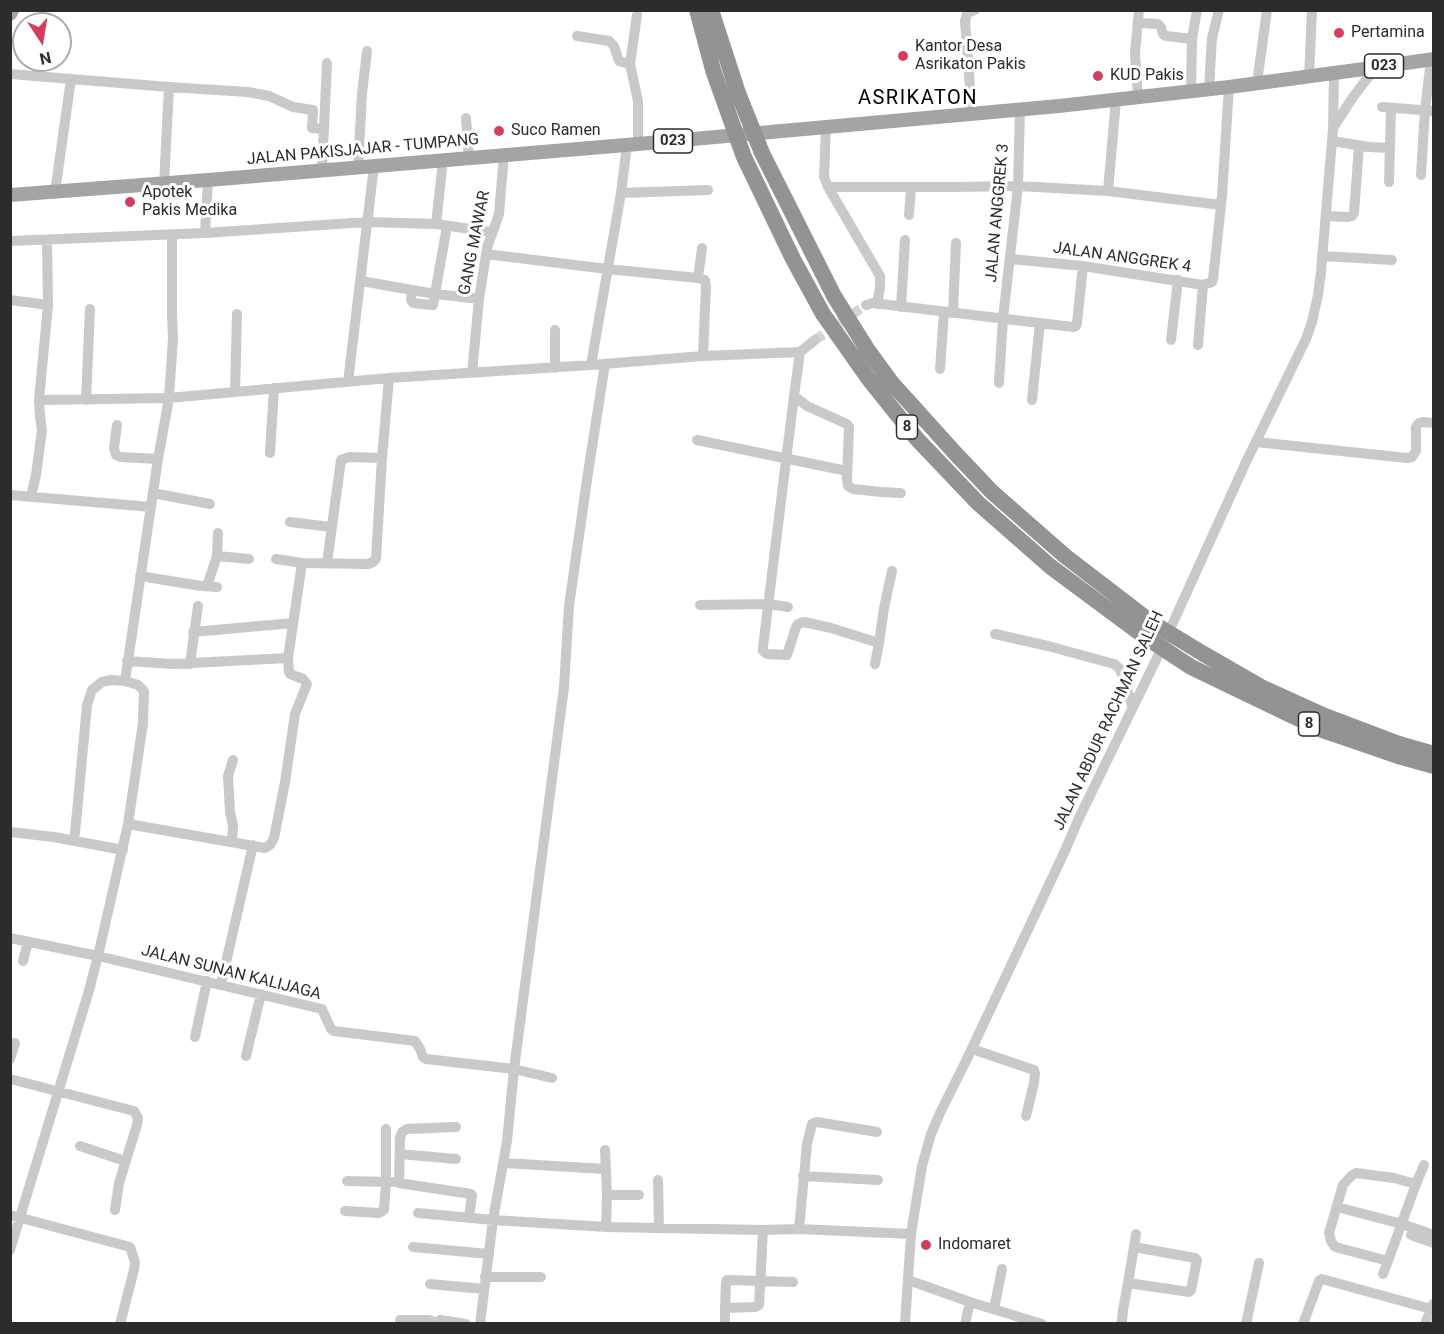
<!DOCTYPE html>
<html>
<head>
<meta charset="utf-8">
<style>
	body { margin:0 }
	#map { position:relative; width:1444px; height:1334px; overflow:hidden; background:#fff; font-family:Roboto,sans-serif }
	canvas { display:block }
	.frame { position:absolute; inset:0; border:12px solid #2c2c2c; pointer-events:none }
	.north { position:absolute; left:12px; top:12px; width:60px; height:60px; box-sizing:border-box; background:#fff; border:2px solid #ababab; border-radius:50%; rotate:168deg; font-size:16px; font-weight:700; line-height:24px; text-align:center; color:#2c2c2c }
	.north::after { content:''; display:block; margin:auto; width:21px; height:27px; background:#d43e5e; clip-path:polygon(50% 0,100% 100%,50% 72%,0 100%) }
</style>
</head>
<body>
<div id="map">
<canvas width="1444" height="1334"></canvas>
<div class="frame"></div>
<div class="north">N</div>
</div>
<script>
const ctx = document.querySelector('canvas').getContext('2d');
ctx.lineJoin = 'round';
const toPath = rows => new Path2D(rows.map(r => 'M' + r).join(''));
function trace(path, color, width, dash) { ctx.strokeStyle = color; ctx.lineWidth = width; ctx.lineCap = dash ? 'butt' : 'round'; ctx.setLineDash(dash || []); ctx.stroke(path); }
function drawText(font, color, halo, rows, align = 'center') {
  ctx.font = font + ' Roboto,sans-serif'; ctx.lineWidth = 6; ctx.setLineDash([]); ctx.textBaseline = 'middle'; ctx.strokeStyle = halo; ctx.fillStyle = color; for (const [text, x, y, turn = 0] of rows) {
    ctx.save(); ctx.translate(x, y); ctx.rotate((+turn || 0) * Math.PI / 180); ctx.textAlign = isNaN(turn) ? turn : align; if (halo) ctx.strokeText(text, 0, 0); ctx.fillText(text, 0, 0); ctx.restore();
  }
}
trace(toPath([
	[815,340,866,305]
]), '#d5d5d5', 10, [10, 5]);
trace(toPath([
	[637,15,630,64,638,101,638,144],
	[1138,23,1158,24,1161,27,1163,34,1166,36,1192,39],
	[577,36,609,41,614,46,619,61,630,64],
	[10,74,169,87,248,92,269,96,293,107,313,110,312,128,323,129],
	[1309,76,1312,10],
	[1257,83,1267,10],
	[1209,89,1212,38,1219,10],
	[1191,90,1192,39,1197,10],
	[1138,97,1135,53,1139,10],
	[1382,107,1434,111],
	[972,113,965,21,967,13,975,10],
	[466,118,469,158],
	[826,127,824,177,828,187,956,187,1018,186,1108,191,1221,205],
	[1333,128,1353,97,1376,67],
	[1332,141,1369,147,1389,148],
	[358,167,362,94,367,51],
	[322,170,327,63],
	[1421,175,1425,110,1431,59],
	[1389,182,1391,108],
	[164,184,169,87],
	[828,187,880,276,880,288,877,304],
	[1108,191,1116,100],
	[55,192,71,79],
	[621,193,708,190],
	[909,215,911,188],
	[1326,216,1348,217,1352,216,1354,213,1359,146],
	[436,224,443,160],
	[205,233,208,180],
	[10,241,205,233,367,222,436,224,491,232],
	[486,254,607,269,698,278,705,280,706,286,703,356],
	[1322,256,1392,260],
	[1011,259,1083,266,1203,285,1212,282,1213,279,1222,196,1229,87],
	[698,278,702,248],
	[361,281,412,290,411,300,413,303,433,305,435,294,479,299],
	[412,290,435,294,447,226],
	[10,300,48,305],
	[866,305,873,303,1073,327,1076,326,1077,323,1083,266],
	[901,307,905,240],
	[953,313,956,243],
	[1171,340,1178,280],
	[1198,345,1203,285],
	[800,352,794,396,807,406,847,424,849,427,847,480,848,486,853,489,881,492,901,493],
	[591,365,621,193,627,145],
	[555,368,555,330],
	[940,369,944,312],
	[472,373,479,299,487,248,499,214,504,155],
	[348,382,374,166],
	[999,383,1003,318,1018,186,1020,109],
	[235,392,237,314],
	[794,396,763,647,763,651,767,654,787,655,796,627,798,624,804,622,831,628,879,643,875,664],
	[39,400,169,398,389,378,591,365,703,356,800,352,815,340],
	[86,400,90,309],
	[1032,400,1040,323],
	[117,425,114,448,116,455,121,457,158,459],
	[697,440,847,471],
	[1256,442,1407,458,1412,457,1416,451,1416,427,1419,423,1423,422,1434,423],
	[270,453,274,388],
	[153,493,210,504],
	[10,495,151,507],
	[31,496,36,475,42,430,40,417,39,400,48,305,47,240],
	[290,522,331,527],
	[217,556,249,559],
	[276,559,302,563],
	[327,563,341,460,349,457,382,458],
	[140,576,201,586,217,587],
	[207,586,217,556,218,533],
	[700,605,768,604,788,607],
	[193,632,293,623],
	[995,634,1048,646,1114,664,1119,668,1124,678,1132,706],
	[879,643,884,608,892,571],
	[127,661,173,664,288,658,302,563,368,564,373,562,376,559,382,458,389,378],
	[190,664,198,606],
	[128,824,265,848,270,845,274,838,285,782,295,714,307,684,303,679,290,674,289,672,288,658],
	[10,832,54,837,123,850],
	[74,841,76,823,87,705,92,690,102,682,111,680,125,681],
	[232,841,233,825,230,812,228,776,233,760],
	[10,938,98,956,322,1009,331,1029,334,1031,415,1041,420,1049,423,1057,426,1059,514,1069,552,1078],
	[23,961,28,942],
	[221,984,253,845],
	[195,1037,207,981],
	[972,1049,1034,1070,1035,1073,1034,1083,1026,1116],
	[246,1056,261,994],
	[10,1059,15,1043],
	[10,1079,134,1111,138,1118,137,1125,119,1183,115,1210],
	[456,1127,407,1129,402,1132,400,1138,399,1183,471,1194,472,1195,469,1218],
	[80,1146,125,1161],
	[605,1150,607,1195,639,1195],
	[400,1154,456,1159],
	[504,1163,605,1169],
	[1356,1173,1394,1178,1416,1184,1388,1261,1339,1248,1334,1246,1331,1241,1329,1233,1343,1185,1351,1176,1356,1173],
	[803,1176,878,1180],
	[658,1180,659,1228],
	[347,1181,393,1182],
	[1416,1184,1424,1165],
	[1337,1207,1402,1224,1434,1235],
	[345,1211,379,1213,384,1210,386,1182,386,1129],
	[418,1213,493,1220,606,1227,763,1230,799,1229,911,1234],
	[10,1215,130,1247,135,1262,134,1270,120,1324],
	[606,1227,607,1195],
	[799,1229,807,1144,812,1124,817,1122,877,1132],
	[1411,1235,1434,1243],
	[413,1247,489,1254],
	[1134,1247,1136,1234],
	[10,1250,88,994,98,956,128,824,143,723,144,691,138,685,125,681,158,459,169,398,173,338,172,316,172,235],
	[1383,1274,1388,1261],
	[485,1277,541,1277],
	[908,1280,970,1302,1042,1324],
	[430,1284,484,1289],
	[725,1308,726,1282,727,1280,793,1282],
	[994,1309,1002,1269],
	[400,1320,429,1320,432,1321,432,1324],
	[440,1320,466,1324],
	[480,1324,493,1220,507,1141,514,1069,564,687,569,606,588,473,605,364],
	[725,1324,725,1308,755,1307,759,1305,763,1230],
	[905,1324,911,1234,922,1166,931,1134,940,1113,966,1061,1063,855,1080,816,1156,660,1246,462,1306,339,1312,322,1318,295,1321,272,1333,129,1334,73],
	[965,1324,970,1302],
	[1121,1324,1122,1321,1123,1310,1128,1283,1134,1247,1195,1258,1197,1260,1191,1290,1189,1292,1128,1283],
	[1246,1324,1259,1263],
	[1303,1324,1319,1281,1322,1279,1431,1309],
	[1425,1324,1433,1304]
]), '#c9c9c9', 10);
trace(toPath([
	[10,14,12,10],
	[10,195,208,180,638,144,1059,106,1229,87,1364,69,1434,59]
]), '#a4a4a4', 14);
trace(toPath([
	[697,10,713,70,744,157,793,259,823,314,868,378,896,413,917,439,978,503,1051,567,1144,636,1191,667,1322,730,1398,756,1434,766],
	[711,10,738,93,762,153,834,296,867,349,891,382,955,453,992,492,1065,556,1151,622,1202,653,1261,687,1325,716,1399,744,1434,754]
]), '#939393', 16);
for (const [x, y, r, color] of [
	[1339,33,6,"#d43e5e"],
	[903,56,6,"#d43e5e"],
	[1098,76,6,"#d43e5e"],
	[499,131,6,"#d43e5e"],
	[130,202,6,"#d43e5e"],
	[926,1245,6,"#d43e5e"]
]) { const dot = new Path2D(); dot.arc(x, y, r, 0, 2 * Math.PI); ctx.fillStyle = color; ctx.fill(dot); trace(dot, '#fff', 2); }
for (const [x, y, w] of [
	[1384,66,39],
	[673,141,39],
	[907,427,21],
	[1309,724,21]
]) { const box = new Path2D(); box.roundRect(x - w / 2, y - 12, w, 24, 4.5); ctx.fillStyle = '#fff'; ctx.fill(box); trace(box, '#2c2c2c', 1.5); }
drawText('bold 15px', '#2c2c2c', null, [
	["023",1384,66],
	["023",673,141],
	["8",907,427],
	["8",1309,724]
]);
drawText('16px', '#2c2c2c', '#fff', [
	["Pertamina",1351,33],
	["Kantor Desa",915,47],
	["Asrikaton Pakis",915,65],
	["KUD Pakis",1110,76],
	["Suco Ramen",511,131],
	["Apotek",142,193],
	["Pakis Medika",142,211],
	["Indomaret",938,1245]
], 'left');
drawText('16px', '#2c2c2c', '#fff', [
	["JALAN PAKISJAJAR - TUMPANG",363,150,-5],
	["JALAN ANGGREK 3",998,213,-85],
	["GANG MAWAR",475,243,-79],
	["JALAN ANGGREK 4",1122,258,8],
	["JALAN ABDUR RACHMAN SALEH",1109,721,-65],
	["JALAN SUNAN KALIJAGA",231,973,14]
]);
ctx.letterSpacing = '1.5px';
drawText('20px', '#000', '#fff', [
	["ASRIKATON",918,99]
]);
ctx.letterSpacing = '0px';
</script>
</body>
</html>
